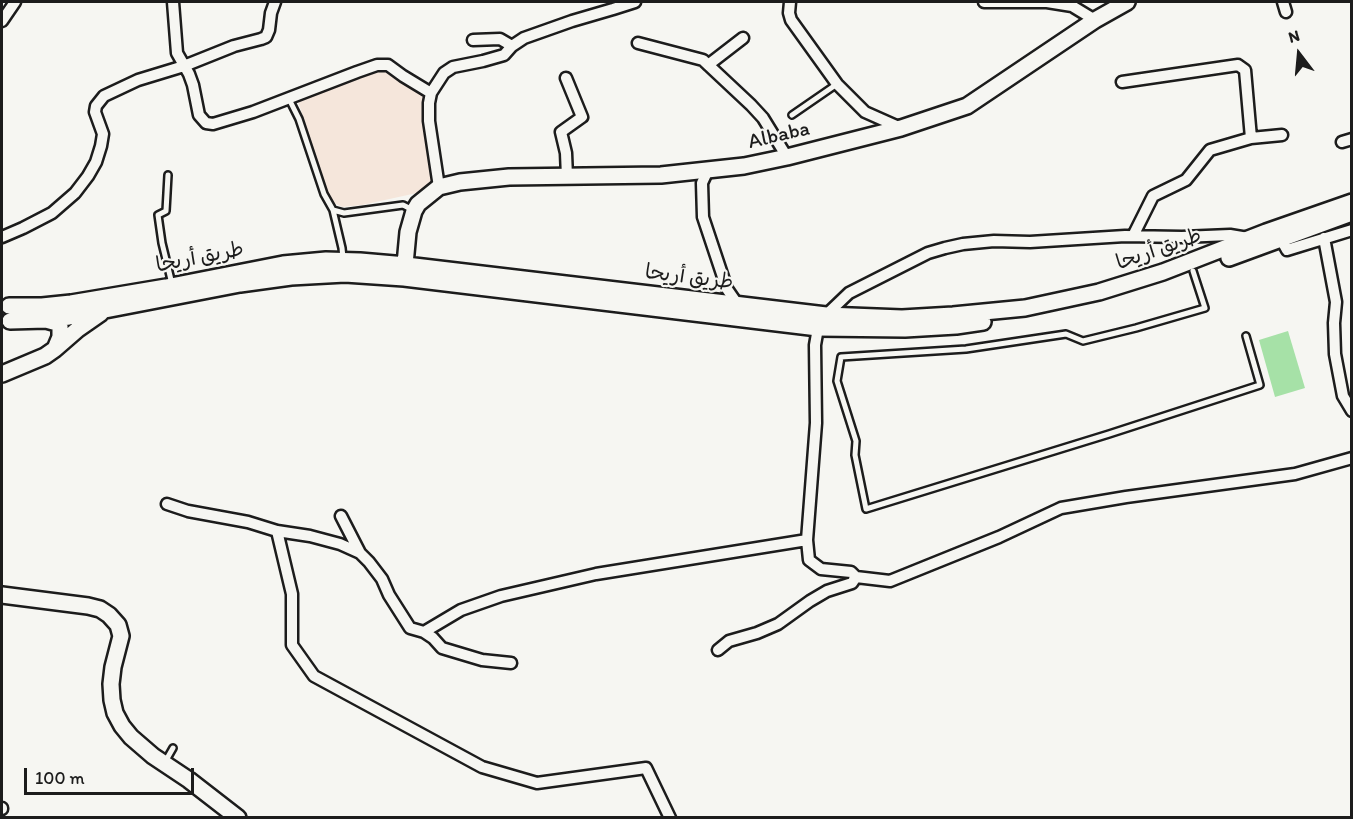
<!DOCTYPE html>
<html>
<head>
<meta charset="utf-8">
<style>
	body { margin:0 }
	#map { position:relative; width:1353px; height:819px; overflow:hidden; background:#f6f6f2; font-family:Itim,sans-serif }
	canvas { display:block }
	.frame { position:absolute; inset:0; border:3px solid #1c1c1c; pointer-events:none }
	.north { position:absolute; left:1269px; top:24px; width:60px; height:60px; -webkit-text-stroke:4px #f6f6f2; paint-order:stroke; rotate:344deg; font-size:16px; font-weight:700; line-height:24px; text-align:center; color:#1c1c1c }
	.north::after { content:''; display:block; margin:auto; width:21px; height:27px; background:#1c1c1c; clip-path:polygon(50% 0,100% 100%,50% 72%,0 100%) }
	.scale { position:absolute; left:24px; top:768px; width:170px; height:27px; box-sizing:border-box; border:3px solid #1c1c1c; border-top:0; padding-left:8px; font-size:18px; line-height:21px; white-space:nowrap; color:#1c1c1c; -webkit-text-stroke:4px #f6f6f2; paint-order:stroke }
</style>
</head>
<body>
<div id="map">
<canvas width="1353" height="819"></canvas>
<div class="frame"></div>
<div class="north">N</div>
<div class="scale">100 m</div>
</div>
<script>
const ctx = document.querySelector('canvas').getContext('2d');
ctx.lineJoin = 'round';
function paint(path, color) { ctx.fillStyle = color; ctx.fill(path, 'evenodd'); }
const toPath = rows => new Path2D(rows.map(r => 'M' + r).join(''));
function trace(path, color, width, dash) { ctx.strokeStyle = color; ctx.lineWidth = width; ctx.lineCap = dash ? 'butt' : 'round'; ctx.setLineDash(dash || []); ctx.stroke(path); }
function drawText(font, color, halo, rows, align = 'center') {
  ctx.font = font + ' Itim,"Playpen Sans Arabic",sans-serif'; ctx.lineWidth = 4.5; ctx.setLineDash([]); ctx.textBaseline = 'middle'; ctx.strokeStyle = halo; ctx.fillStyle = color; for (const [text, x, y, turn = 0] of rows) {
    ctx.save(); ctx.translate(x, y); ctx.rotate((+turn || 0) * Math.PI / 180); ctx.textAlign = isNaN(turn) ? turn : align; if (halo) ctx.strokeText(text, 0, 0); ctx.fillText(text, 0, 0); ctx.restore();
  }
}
paint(toPath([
	[386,67,425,98,425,129,435,183,426,191,362,205,342,207,330,201,297,98]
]), '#f5e6db');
paint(toPath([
	[1288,331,1305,388,1275,397,1259,340]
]), '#a6e1a7');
const lane = toPath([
	[289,99,299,119,324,194,333,210,344,213,403,205,413,210],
	[792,115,837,84],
	[168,175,166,211,158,215,162,243,172,284],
	[333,210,342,248,343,258],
	[1193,271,1205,308,1136,328,1083,341,1066,334,966,349,841,357,837,381,856,441,855,455,866,509,1109,434,1260,385,1246,336],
	[165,762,173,748]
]);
const street = toPath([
	[173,2,177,53,189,74,193,85,199,115,206,123,213,124,253,112,357,72,377,65,388,65,403,76,431,93,429,103,429,121,439,187],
	[790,2,789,13,791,20,837,84,865,112,901,128],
	[984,2,1047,2,1072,6,1095,20],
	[1283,2,1286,12],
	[2,21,15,2],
	[473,40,500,39,512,46],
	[638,43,703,60,751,105,763,118,787,157],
	[708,65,743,38],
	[566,78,582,117,561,132,566,153,567,177],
	[1122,82,1238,65,1245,70,1251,138,1210,150,1186,180,1153,196,1133,236],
	[431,93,444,73,453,67,483,61,504,55,512,46,524,38,572,21,613,9,635,2],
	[1251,138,1282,135],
	[1342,142,1352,139],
	[708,170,702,183,703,217,727,289,738,305],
	[2,237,23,228,52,213,75,193,88,176,96,162,101,146,103,134,95,112,96,106,104,96,138,80,184,66,234,46,261,39,266,37,269,30,271,13,275,2],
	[1324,238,1336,302,1334,323,1335,354,1343,396,1352,411],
	[1281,239,1287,250,1352,230],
	[167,504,188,511,248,522,277,531,310,536,340,544,360,553],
	[341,516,360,553,369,562,382,579,389,595,410,628,424,632,461,610,501,596,596,574,807,540],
	[277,531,292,594,292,645,314,676,482,767,537,783,646,768,670,818],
	[856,577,890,581,999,537,1061,508,1126,497,1295,474,1352,458],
	[424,632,433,638,442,648,482,660,511,663],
	[718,650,729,641,757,633,778,624,810,601,827,591,852,583,856,577,851,572,821,569,809,560,807,540,816,423,815,345,818,328,826,315,849,293,928,253,945,248,963,244,994,241,1030,242,1125,236,1182,237,1230,235,1248,238],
	[2,808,2,809]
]);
const secondary = toPath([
	[1229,258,1352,213],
	[404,275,408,232,414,211,418,204,439,187,460,182,509,177,661,175,744,166,787,157,901,128,967,106,1095,20,1127,2],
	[9,306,42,306,71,303,166,287,283,264,326,260,360,261,406,265,826,315,902,318,953,315,1025,308,1099,292,1163,272,1266,232,1352,202],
	[46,320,57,323,60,326,60,337,55,349,78,329,101,313],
	[10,321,46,320,69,317,240,284,291,277,345,274,404,278,818,328,905,329,956,326,983,322],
	[2,374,45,356,55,349],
	[2,595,88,606,100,609,109,615,118,625,121,636,113,667,111,684,112,700,115,713,122,726,131,737,153,756,189,780,238,818]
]);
trace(lane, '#1c1c1c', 10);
trace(street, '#1c1c1c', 15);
trace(secondary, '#1c1c1c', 20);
trace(lane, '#f6f6f2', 5);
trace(street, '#f6f6f2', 10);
trace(secondary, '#f6f6f2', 15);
drawText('21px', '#1c1c1c', '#f6f6f2', [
	["Albaba",779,136,-13],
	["طريق أريحا",1159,250,-19],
	["طريق أريحا",200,258,-11],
	["طريق أريحا",689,278,7]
]);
</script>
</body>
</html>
